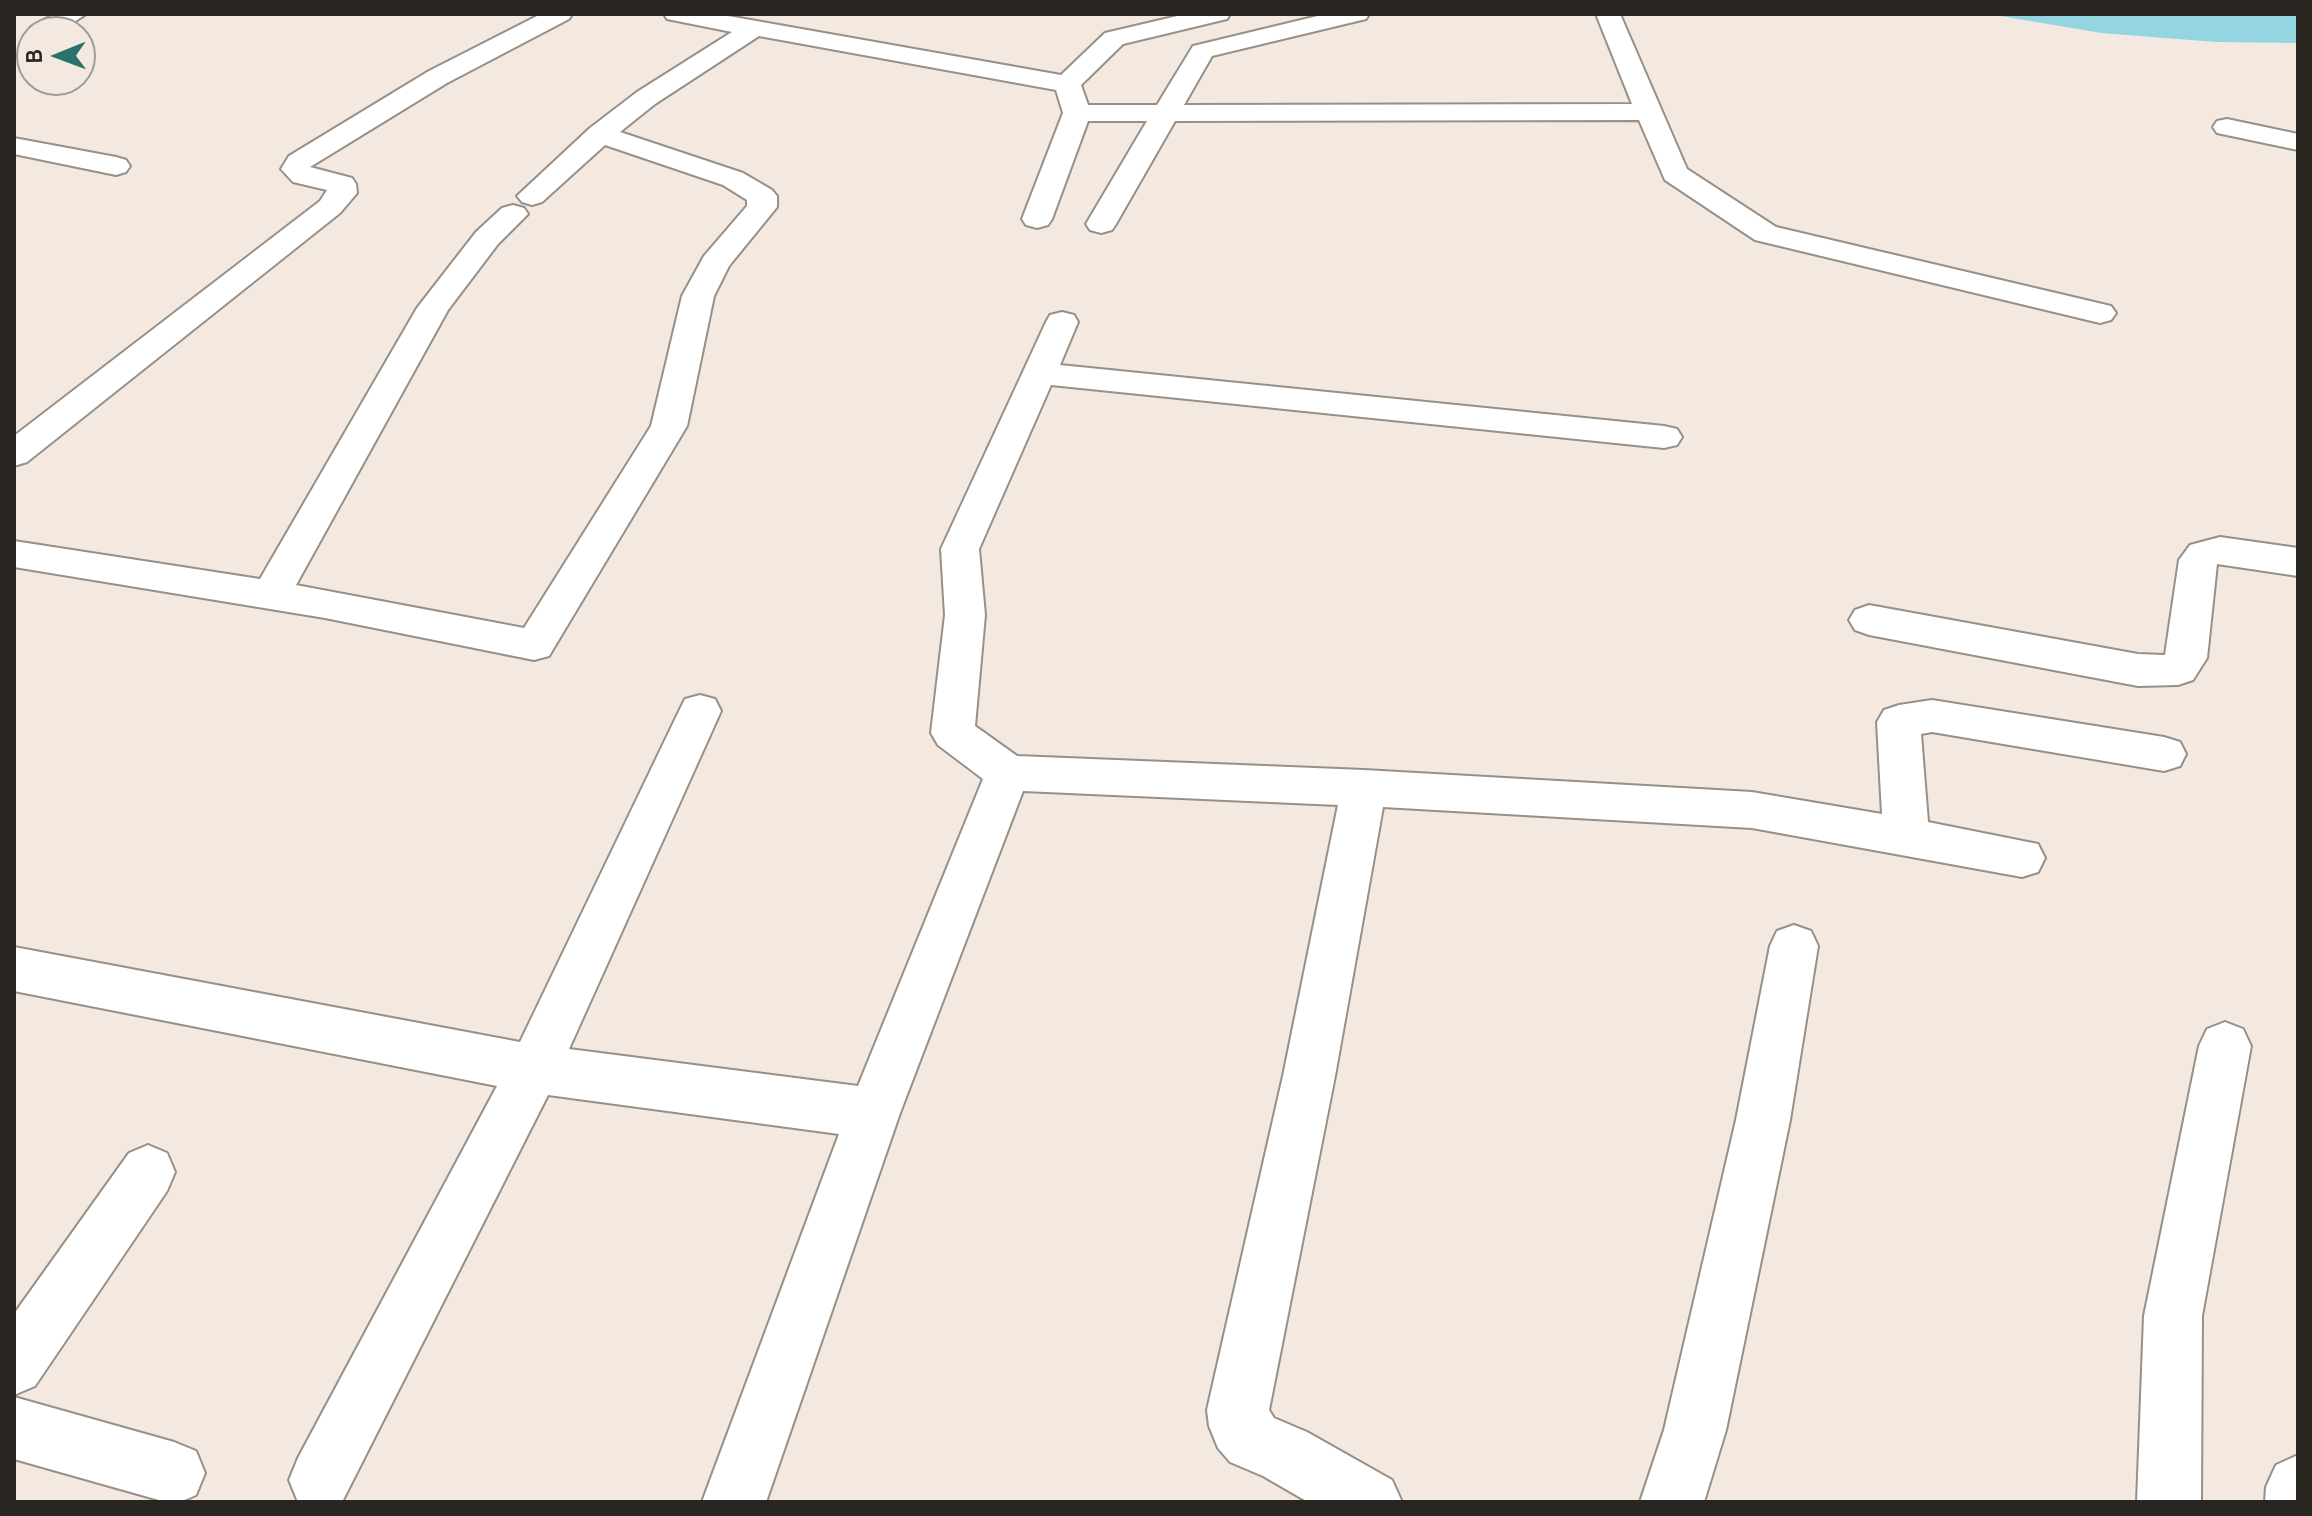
<!DOCTYPE html>
<html>
<head>
<meta charset="utf-8">
<style>
	body { margin:0 }
	#map { position:relative; width:2312px; height:1516px; overflow:hidden; background:#f3e9e1; font-family:Manrope,sans-serif }
	canvas { display:block }
	.frame { position:absolute; inset:0; border:16px solid #292622; pointer-events:none }
	.north { position:absolute; left:16px; top:16px; width:80px; height:80px; box-sizing:border-box; background:#f3e9e1; border:2px solid #a29b95; border-radius:50%; rotate:269deg; font-size:22px; font-weight:700; line-height:32px; text-align:center; color:#292622 }
	.north::after { content:''; display:block; margin:auto; width:28px; height:36px; background:#29726e; clip-path:polygon(50% 0,100% 100%,50% 72%,0 100%) }
</style>
</head>
<body>
<div id="map">
<canvas width="2312" height="1516"></canvas>
<div class="frame"></div>
<div class="north">B</div>
</div>
<script>
const ctx = document.querySelector('canvas').getContext('2d');
ctx.lineJoin = 'round';
function paint(path, color) { ctx.fillStyle = color; ctx.fill(path, 'evenodd'); }
const toPath = rows => new Path2D(rows.map(r => 'M' + r).join(''));
function trace(path, color, width, dash) { ctx.strokeStyle = color; ctx.lineWidth = width; ctx.lineCap = dash ? 'butt' : 'round'; ctx.setLineDash(dash || []); ctx.stroke(path); }
paint(toPath([
	[1989,14,2298,14,2298,43,2216,42,2101,33]
]), '#93d5e1');
const minor = toPath([
	[55,14,86,14,59,32,32,32,31,37,28,32,31,27,55,14],
	[541,14,572,14,569,19,447,83,310,167,352,178,356,184,357,193,340,213,27,462,14,466,14,436,320,201,327,190,293,182,281,169,289,156,429,71,541,14],
	[664,14,717,14,1061,75,1105,33,1186,14,1230,14,1227,19,1123,44,1081,85,1088,105,1157,105,1193,46,1326,14,1369,14,1366,19,1212,56,1184,105,1632,104,1596,14,1620,14,1687,169,1776,227,2111,306,2116,313,2111,320,2100,323,1755,240,1665,180,1639,120,1175,121,1116,224,1112,230,1101,233,1090,230,1086,224,1147,121,1088,121,1052,219,1048,225,1037,228,1026,225,1022,219,1063,113,1056,90,759,36,655,104,620,132,743,173,772,190,777,196,777,207,729,266,714,296,687,426,549,656,534,660,325,618,14,567,14,541,260,579,417,308,476,232,502,208,513,205,524,208,528,214,498,244,448,310,296,585,524,628,651,426,682,296,704,256,747,206,747,200,723,185,605,145,542,202,532,205,522,202,517,196,590,128,637,92,732,32,667,19,664,14],
	[2227,119,2298,134,2298,150,2217,133,2213,127,2217,121,2227,119],
	[14,138,116,157,126,160,130,166,126,172,116,175,14,154,14,138],
	[1062,312,1074,315,1078,322,1060,365,1664,426,1677,429,1682,437,1677,445,1664,448,1051,385,979,549,985,615,975,726,1017,756,1364,770,1752,792,1882,814,1877,722,1884,710,1899,705,1932,700,2164,737,2180,742,2186,754,2180,766,2164,771,1932,732,1921,734,1928,822,2038,844,2045,858,2038,872,2022,877,1752,828,1383,807,1335,1076,1269,1410,1274,1418,1307,1432,1392,1480,1402,1502,1308,1502,1263,1476,1230,1462,1218,1448,1209,1426,1207,1410,1283,1076,1338,805,1023,791,900,1113,766,1502,702,1502,839,1134,548,1095,342,1502,298,1502,289,1480,298,1458,497,1086,14,991,14,947,520,1042,679,711,685,699,700,695,715,699,721,711,569,1049,858,1086,983,779,938,745,931,733,945,615,941,549,1046,322,1050,315,1062,312],
	[2220,537,2298,548,2298,576,2217,564,2207,658,2193,680,2178,685,2138,686,1869,635,1855,630,1849,620,1855,610,1869,605,2138,654,2165,655,2179,560,2190,545,2220,537],
	[1794,925,1811,931,1818,946,1790,1120,1726,1430,1704,1502,1640,1502,1664,1430,1736,1120,1770,946,1777,931,1794,925],
	[2225,1022,2243,1029,2251,1046,2202,1316,2201,1502,2137,1502,2144,1316,2199,1046,2207,1029,2225,1022],
	[148,1145,167,1153,175,1172,167,1191,35,1386,14,1395,14,1314,129,1153,148,1145],
	[14,1397,174,1442,196,1451,205,1473,196,1495,180,1502,166,1502,14,1459,14,1397],
	[2298,1455,2298,1502,2265,1502,2266,1487,2276,1465,2298,1455]
]);
trace(minor, '#988f87', 4);
paint(minor, '#fff');
</script>
</body>
</html>
